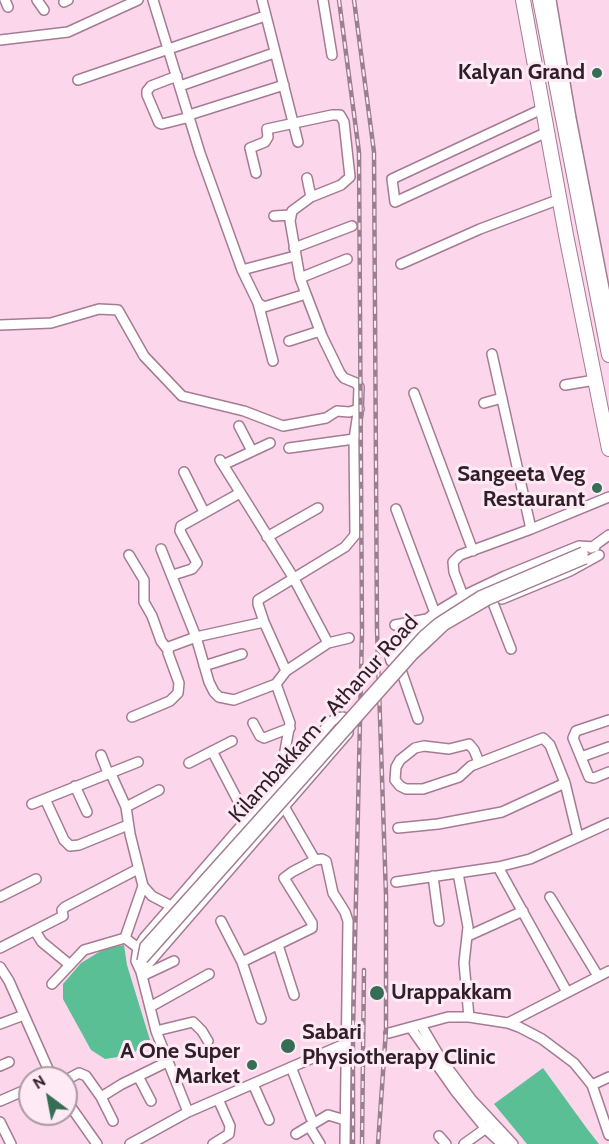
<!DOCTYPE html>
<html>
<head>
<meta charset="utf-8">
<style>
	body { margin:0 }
	#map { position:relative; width:609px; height:1144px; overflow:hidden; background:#fcd7ec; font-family:Cabin,sans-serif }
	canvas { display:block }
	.north { position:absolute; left:18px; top:1066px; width:60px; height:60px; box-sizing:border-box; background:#fdeaf4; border:2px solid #ab99a3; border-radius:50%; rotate:328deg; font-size:16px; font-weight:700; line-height:24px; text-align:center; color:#301f29 }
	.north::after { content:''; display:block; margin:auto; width:21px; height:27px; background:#356d55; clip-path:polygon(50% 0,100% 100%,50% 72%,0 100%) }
</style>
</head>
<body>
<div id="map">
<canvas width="609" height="1144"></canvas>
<div class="north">N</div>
</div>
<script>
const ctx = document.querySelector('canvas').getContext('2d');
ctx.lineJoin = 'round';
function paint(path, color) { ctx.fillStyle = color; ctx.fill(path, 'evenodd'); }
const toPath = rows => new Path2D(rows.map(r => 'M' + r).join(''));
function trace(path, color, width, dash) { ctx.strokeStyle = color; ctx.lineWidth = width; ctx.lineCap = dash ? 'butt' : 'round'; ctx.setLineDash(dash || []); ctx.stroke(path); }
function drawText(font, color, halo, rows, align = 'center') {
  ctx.font = font + ' Cabin,sans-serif'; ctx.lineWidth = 6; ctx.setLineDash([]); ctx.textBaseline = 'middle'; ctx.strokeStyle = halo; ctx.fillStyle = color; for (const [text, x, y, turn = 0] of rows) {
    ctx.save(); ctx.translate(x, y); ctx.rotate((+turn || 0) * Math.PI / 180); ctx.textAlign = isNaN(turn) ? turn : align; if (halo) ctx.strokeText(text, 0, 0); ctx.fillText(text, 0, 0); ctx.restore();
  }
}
paint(toPath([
	[124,945,127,965,150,1040,131,1055,105,1059,91,1050,63,999,63,984,81,963,104,949],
	[543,1068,588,1130,599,1144,527,1144,494,1104]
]), '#5abf94');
const minor = toPath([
	[5,0,8,7],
	[37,0,44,10],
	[153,0,200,153,242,270,258,303,264,307,306,294,322,336,340,373,344,378,356,383,359,387,358,413,354,439,355,535,345,547,258,600,258,604,264,622,286,671],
	[262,0,298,142],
	[323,0,332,55],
	[551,0,571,118,609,314],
	[64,2,68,0],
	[0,40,68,32,138,0],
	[177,76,151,86,147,91,147,95,159,123,162,124,190,117],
	[78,80,265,16],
	[180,86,274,53],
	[542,109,392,179,395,202,547,132],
	[189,115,284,85],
	[256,173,250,148,265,142,268,137,267,129,332,115,340,115,344,122,350,177,341,185,311,197],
	[274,216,290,215],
	[294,248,352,226],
	[401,264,480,229,560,199],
	[242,270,295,256],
	[300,278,347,259],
	[306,294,300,278,290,221,292,211,311,197,307,178],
	[258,303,273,361],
	[0,325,51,323,99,309,118,310,144,356,182,396,244,411,283,426,326,418,337,411,349,412,359,409],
	[289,341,320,331],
	[492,354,531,529],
	[565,385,595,380],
	[414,393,473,551],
	[484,403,502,398],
	[239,426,252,451],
	[289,448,354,439],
	[220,460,293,577,328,643],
	[223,465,270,443],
	[184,472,204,512],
	[396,509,435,613],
	[267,537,318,508],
	[591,548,609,535],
	[161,549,196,637,209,682,214,692,219,697,234,700,276,684],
	[129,555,144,580,144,602,152,616,161,641,168,650],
	[173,575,192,569,197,563,180,531,181,526,240,493],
	[463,596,454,572,453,562,460,555,531,529,609,497],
	[502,599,570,571,599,555],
	[493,603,511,649],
	[395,625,427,619],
	[204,666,242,654],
	[401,669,391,661,390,657,427,619,435,613,463,596,505,576,579,546,595,547],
	[401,670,418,719],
	[132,717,170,701,178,693,179,683,168,653,169,647,196,637,264,622],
	[343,717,349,724,348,733,141,972,136,961,138,948,144,938,332,721,337,718,343,717],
	[609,720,576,731,573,738,589,777,594,778,609,772],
	[253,723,260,736,264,738,290,728],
	[212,751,248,820],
	[101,755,108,773],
	[581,757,609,747],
	[479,762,474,750,469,744,449,749,424,746,415,748,400,760,396,767,395,780,400,786,406,789,423,789,459,777,471,766,543,738,550,745,565,783,578,837],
	[189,763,232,741],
	[111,774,126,807,130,834,143,886,152,896,171,906],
	[279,784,290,723,276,684,286,671,328,643,349,638],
	[75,786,87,812],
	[45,799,64,840,70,846,79,845,128,825],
	[282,803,315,860,322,859,326,861,333,893,345,912,348,921,345,1144],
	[32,804,138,762],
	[126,807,159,790],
	[398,828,438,824,502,812,565,783],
	[498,867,567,992],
	[458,873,468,927,464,963,469,1017],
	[433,876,439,921],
	[396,882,498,867,530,859,609,823],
	[0,897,36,879],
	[550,897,598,976],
	[221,921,242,962,261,1019],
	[35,931,42,942,70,965],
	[468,936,523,911],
	[125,938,143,886],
	[278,945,294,995],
	[0,948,63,916,62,910,65,907,138,869],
	[242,962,312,928,312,923,284,878,292,872,315,860],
	[0,967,9,981,52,1078],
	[142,976,174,961],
	[52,984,84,950,125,938,138,948],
	[150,1007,209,974],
	[508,1023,609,971],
	[0,1024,24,1015],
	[421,1025,441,1059,471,1099,513,1144],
	[411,1028,456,1092,486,1129,502,1144],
	[156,1031,193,1022,202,1031,208,1041],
	[389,1033,448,1017,469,1017,508,1023,519,1027,542,1039,574,1063,592,1085,609,1135],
	[0,1066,9,1062],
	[291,1067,311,1118],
	[138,1076,151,1101],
	[66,1080,79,1073,86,1076,101,1097,113,1121],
	[253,1084,269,1120],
	[592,1085,609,1077],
	[101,1097,122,1084,167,1062],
	[66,1100,97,1144],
	[0,1101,30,1088],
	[188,1112,347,1043],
	[0,1122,11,1144],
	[309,1126,320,1144],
	[296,1134,328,1115,345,1120],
	[439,1136,446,1144],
	[130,1144,188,1112,156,1031,141,972,142,966],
	[213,1144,229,1134,230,1126,218,1099],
	[464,1144,489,1126]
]);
const highway = toPath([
	[523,0,566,235,609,449],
	[540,0,609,355]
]);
trace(minor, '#a57b93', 12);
trace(highway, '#a57b93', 16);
trace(minor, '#fff', 9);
trace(highway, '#fff', 14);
const rail = toPath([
	[339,0,359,152,362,632,353,1030,353,1144],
	[354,0,374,152,377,630,386,895,386,1030,378,1144],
	[362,1144,364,970]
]);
trace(rail, '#9a7f8e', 4.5);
trace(rail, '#fdeaf4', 2, [7]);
const minorBridge = toPath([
	[143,959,413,655,426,643,445,625,488,600,585,559],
	[142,961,145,946,423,636,438,623,480,596,583,552]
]);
trace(minorBridge, '#a57b93', 12, []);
trace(minorBridge, '#fff', 9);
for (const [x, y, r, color] of [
	[597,73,6,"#356d55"],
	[597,488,6,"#356d55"],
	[377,993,8,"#356d55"],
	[288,1046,8,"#356d55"],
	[252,1065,6,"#356d55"]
]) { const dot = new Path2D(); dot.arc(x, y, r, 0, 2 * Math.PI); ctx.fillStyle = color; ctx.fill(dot); trace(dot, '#fdeaf4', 2); }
drawText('bold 22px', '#301f29', '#fdeaf4', [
	["Kalyan Grand",585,73],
	["Sangeeta Veg",585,475],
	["Restaurant",585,500],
	["Urappakkam",391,993,"left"],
	["Sabari",302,1033,"left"],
	["Physiotherapy Clinic",302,1058,"left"],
	["A One Super",240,1052],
	["Market",240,1077]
], 'right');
drawText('22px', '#301f29', '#fdeaf4', [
	["Kilambakkam - Athanur Road",324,719,-48]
]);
</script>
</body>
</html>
